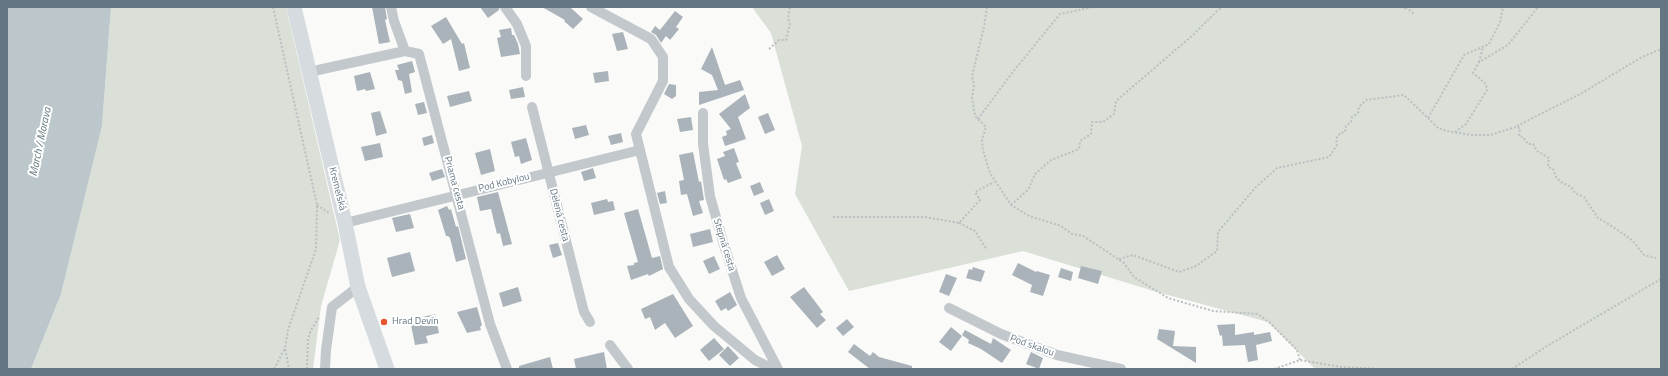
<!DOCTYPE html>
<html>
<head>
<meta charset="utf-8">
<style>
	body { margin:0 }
	#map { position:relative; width:1668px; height:376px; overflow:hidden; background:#fafaf8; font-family:"Titillium Web",sans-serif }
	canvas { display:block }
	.frame { position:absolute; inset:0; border:8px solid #657683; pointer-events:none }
</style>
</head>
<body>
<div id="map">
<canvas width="1668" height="376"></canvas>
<div class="frame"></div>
</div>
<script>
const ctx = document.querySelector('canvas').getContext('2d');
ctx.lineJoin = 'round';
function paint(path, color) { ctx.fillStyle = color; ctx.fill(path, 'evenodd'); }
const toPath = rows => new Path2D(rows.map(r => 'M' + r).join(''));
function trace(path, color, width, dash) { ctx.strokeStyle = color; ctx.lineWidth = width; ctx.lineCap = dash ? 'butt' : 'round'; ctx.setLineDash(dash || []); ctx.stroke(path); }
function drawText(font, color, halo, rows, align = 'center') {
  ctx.font = font + ' "Titillium Web",sans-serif'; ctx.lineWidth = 4; ctx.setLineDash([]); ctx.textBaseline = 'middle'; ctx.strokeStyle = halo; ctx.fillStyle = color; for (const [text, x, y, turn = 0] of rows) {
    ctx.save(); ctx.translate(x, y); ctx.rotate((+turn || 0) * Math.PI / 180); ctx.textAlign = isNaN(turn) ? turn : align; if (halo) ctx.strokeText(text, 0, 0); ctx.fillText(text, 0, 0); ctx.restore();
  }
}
paint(toPath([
	[111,7,286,7,340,240,321,306,313,369,31,369,61,294,102,126],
	[752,7,1661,7,1661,369,1315,369,1268,322,1157,292,1023,251,849,291,795,194,802,146,771,33]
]), '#dadfd7');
paint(toPath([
	[7,7,111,7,102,126,61,294,31,369,7,369]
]), '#bbc7cb');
paint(toPath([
	[372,7,385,7,387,19,385,20,390,42,379,44],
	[480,7,499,7,499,10,488,18],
	[542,7,570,7,583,19,573,29,564,21,565,20],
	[675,11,683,17,676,27,679,29,670,40,666,36,661,43,656,35,651,32,655,26,660,30],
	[446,17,462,44,464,43,470,68,459,71,451,39,443,44,431,26],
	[511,28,512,35,514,35,518,44,520,54,501,57,497,38,501,37,499,30],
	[623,32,628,49,617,51,612,34],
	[712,47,725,85,740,80,744,90,699,105,699,92,718,90,712,75,701,69],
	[412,61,415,72,409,74,412,92,405,94,402,81,398,80,395,70,399,70,397,65],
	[608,71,609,81,595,83,593,73],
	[370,72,375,89,366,91,365,89,357,91,354,76],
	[669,84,676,85,676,96,672,99,664,94],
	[523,87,525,97,511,99,509,90],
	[469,91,472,101,450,107,447,96],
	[745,94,750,108,738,117,746,139,725,146,722,137,727,135,726,131,731,129,719,114],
	[424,102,427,113,418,115,415,104],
	[380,111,387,133,376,136,371,113],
	[768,113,775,130,765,134,758,117],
	[691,117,693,130,680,132,677,119],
	[586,125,589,135,575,139,572,128],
	[621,133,623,142,611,145,608,136],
	[432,135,434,143,424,146,422,138],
	[526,138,532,160,521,164,519,156,515,157,511,142],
	[380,143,383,157,365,161,361,147],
	[734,148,739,162,736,163,742,178,728,183,726,179,724,180,717,159,725,156,723,152],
	[490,149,495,171,481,175,475,153],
	[693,152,699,182,701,181,704,200,699,201,703,213,693,216,687,194,681,195,679,181,684,180,679,155],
	[593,168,596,178,584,181,581,172],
	[442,169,445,177,432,181,429,173],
	[760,182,764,192,754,196,750,186],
	[665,191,667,203,660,204,657,193],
	[498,192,512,244,503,246,500,233,497,234,491,209,480,211,477,197],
	[607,199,608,202,613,201,615,210,594,215,591,203],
	[769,199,774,211,765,215,760,203],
	[447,206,449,210,451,209,456,227,458,226,466,259,456,262,450,238,448,236,446,236,438,210],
	[638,209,652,258,660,256,663,269,649,276,648,274,631,280,627,266,634,265,634,263,638,262,624,213],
	[410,214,414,228,396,232,392,218],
	[710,229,713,242,693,247,690,234],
	[558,243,562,255,553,258,549,245],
	[410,252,415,271,392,277,387,258],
	[777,255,785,269,772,276,764,262],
	[714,256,720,269,709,274,703,261],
	[1018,263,1036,272,1037,271,1050,275,1043,296,1030,292,1032,285,1012,275],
	[1081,266,1102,271,1098,284,1078,278],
	[973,267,985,271,981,282,966,278,969,269,972,270],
	[1061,268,1073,272,1071,281,1058,277],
	[946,274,957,278,949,296,939,292],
	[518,287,522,301,503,307,499,293],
	[804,287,823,312,820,314,826,320,817,328,790,297],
	[730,292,737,305,728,311,726,308,721,311,715,301],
	[673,294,693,326,675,338,665,323,655,330,650,317,645,319,641,309],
	[477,307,482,325,480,327,481,330,467,333,457,312],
	[435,314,439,333,426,336,428,343,415,345,410,320],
	[847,319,854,327,843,336,836,328],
	[1235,324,1235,335,1254,332,1254,335,1270,332,1272,341,1256,345,1258,360,1248,362,1245,345,1223,346,1222,335,1220,336,1217,325],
	[951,327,962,336,951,351,939,342],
	[1159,329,1175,331,1173,346,1196,347,1196,363,1157,339],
	[965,330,991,344,993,338,1011,350,1002,363,981,349,968,343,969,340,962,335],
	[714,338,724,349,709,361,700,350],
	[854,344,870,356,873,352,879,357,912,366,912,369,870,369,848,352],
	[728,346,739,358,730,366,719,355],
	[604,352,607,369,576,369,574,359],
	[1031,352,1043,358,1039,369,1026,364],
	[550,357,553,369,519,369,519,366]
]), '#aab3b9');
trace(toPath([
	[273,7,317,205,316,249,288,330,285,348,289,369],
	[987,7,984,27,972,76,974,85,972,98,975,116,986,127,982,140,983,150,990,173,1011,205,1029,216,1061,226,1072,234,1083,236,1097,245,1124,263,1134,277,1168,298,1213,311,1258,314,1270,323,1297,350,1300,360],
	[1400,7,1408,9],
	[1406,7,1414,14],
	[769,49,779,40,786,40,790,24,788,18,790,7],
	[1479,62,1483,47],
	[1428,118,1438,128,1447,131,1471,135,1490,135,1516,127,1520,128,1519,136,1523,137,1528,144,1533,144,1537,151,1549,158,1548,167,1553,169,1556,177,1561,182,1571,187,1575,193,1584,197,1598,218,1610,225,1632,240,1644,255,1656,258],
	[978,119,1012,73,1060,14,1093,7],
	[1517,126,1582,93,1642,57,1661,49],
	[1455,132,1466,124,1487,90,1486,84,1473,73,1479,62,1508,45,1538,7],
	[317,205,329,213],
	[1011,205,1028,190,1035,174,1051,160,1079,149,1080,141,1091,134,1092,122,1103,122,1114,114,1116,101,1193,35,1217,11,1223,7],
	[833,217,925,217,959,223,980,200,975,192,994,182],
	[959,223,975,231,987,250],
	[1119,259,1133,255,1179,272,1196,266,1217,251,1218,232,1255,188,1277,168,1329,157,1337,145,1336,139,1340,133,1345,132,1346,126,1351,122,1352,117,1358,113,1359,107,1366,100,1404,95,1428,118,1464,55,1489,44,1500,22,1503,7],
	[274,369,285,348],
	[307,369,308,339,311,330,319,317],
	[1274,369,1300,360,1341,367,1382,369],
	[1512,369,1547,346,1661,279]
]), '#bbbfc2', 2, [2, 2]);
trace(toPath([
	[391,7,394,21,405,51,419,54,490,324,507,369],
	[505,7,517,24,526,46,526,76],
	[591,7,651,39,663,57,663,81,636,134,669,267,689,299,714,326,755,360,773,369],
	[309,72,405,51],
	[532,107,584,312,590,322],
	[703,113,703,144,710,196,723,242,741,298,778,369],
	[345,223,640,150],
	[949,308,1001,334,1057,355,1121,369],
	[610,345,628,369],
	[325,369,326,350,332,307,358,287]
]), '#c3c8cc', 10);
trace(toPath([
	[294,7,345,223,358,287,387,369]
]), '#d6dbdf', 15);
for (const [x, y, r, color] of [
	[384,322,4,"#e4572e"]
]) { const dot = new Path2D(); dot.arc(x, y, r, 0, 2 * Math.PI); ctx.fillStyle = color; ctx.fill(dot); trace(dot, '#fff', 1.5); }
drawText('10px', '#657683', '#fff', [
	["Priama cesta",454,183,75],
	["Pod Kobylou",504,183,-14],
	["Kremeľská",337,189,76],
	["Delená cesta",559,215,76],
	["Stepná cesta",724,245,73],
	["Pod skalou",1032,346,20]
]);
drawText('10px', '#657683', '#fff', [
	["Hrad Devín",392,322]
], 'left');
drawText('italic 11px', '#60757c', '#fff', [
	["March / Morava",41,142,-78]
]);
</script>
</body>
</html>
